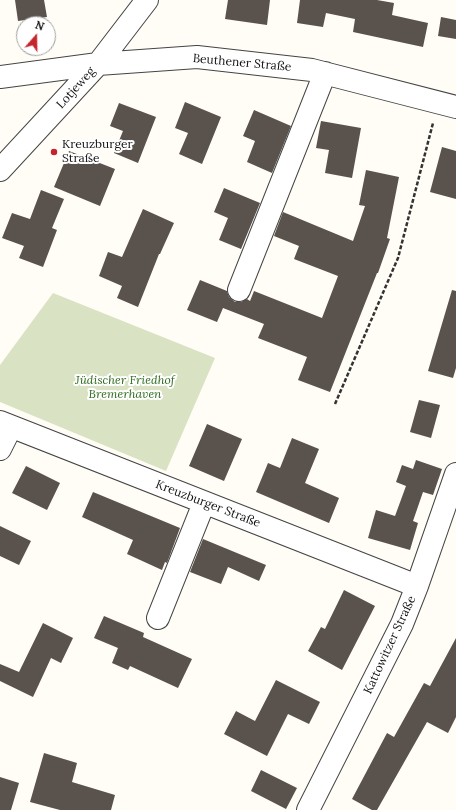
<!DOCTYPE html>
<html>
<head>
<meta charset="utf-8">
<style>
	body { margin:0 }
	#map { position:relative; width:456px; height:810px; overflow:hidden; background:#fffdf5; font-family:Lora,serif }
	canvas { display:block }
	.north { position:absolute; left:16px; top:16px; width:40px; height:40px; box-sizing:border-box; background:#fff; border:1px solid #a0a0a0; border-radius:50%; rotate:20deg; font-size:11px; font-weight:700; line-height:16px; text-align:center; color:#111 }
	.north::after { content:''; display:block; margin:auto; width:14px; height:18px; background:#c4262e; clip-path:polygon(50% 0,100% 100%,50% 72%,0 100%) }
</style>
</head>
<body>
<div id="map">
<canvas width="456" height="810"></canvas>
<div class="north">N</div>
</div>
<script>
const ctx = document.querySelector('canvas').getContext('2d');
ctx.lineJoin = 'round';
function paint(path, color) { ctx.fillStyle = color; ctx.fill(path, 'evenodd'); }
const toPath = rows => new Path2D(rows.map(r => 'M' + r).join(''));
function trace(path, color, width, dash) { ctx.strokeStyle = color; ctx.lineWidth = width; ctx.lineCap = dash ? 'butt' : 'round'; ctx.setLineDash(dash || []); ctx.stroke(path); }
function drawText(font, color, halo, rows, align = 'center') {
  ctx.font = font + ' Lora,serif'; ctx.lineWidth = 4; ctx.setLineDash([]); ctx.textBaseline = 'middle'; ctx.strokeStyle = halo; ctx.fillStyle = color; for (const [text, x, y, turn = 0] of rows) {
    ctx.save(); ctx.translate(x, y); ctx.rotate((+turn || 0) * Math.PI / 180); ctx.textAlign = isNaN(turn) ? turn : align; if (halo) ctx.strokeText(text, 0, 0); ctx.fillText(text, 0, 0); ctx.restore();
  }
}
paint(toPath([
	[53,293,215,358,166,471,0,402,0,365]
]), '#d9e3c4');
paint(toPath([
	[15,0,44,0,47,17,18,21],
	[228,0,270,0,267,25,225,19],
	[300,0,377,0,394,3,392,15,428,23,423,47,353,32,355,19,326,13,323,27,297,23],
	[441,17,456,20,456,39,438,36],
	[185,102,221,117,202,164,179,154,188,133,175,128],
	[119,103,156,117,138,163,114,153,123,131,110,126],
	[254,110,291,126,272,173,247,162,255,141,243,136],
	[321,121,361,128,352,178,325,173,329,150,316,148],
	[442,147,456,151,456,199,430,192],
	[69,151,115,169,100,206,54,187],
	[366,170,399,177,387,238,390,239,378,273,377,273,330,392,298,380,307,357,258,338,264,324,223,308,217,322,187,310,200,280,227,291,229,297,235,302,241,302,247,299,250,301,254,291,322,318,338,276,294,259,299,246,274,236,283,212,353,241,365,206,359,205],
	[224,188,260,203,241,249,219,240,228,218,214,212],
	[41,190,64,199,52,228,57,230,43,267,19,258,24,246,2,238,12,213,30,219],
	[143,209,174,223,160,254,159,254,138,307,117,298,122,286,99,276,108,252,122,257],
	[452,290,456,291,456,368,453,378,428,371],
	[419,400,440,405,431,438,410,432],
	[207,424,242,439,224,481,189,466],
	[292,438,319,449,305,483,339,498,329,523,256,492,268,463,280,468],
	[416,460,442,469,433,495,423,492,413,521,418,523,410,550,368,538,376,510,395,516,406,486,396,482,402,465,413,469],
	[26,466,60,483,47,510,12,493],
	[93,492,180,528,167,563,165,562,162,570,127,554,133,540,82,517],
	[0,526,31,541,19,565,0,556],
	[203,539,266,565,259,581,228,567,221,584,190,572],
	[344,590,375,606,342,670,308,651,321,627,325,629],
	[104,616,144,633,143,637,192,659,178,688,130,666,128,670,112,663,118,648,94,638],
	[43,623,73,638,61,663,51,658,33,697,0,681,0,664,19,672],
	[456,638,456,717,448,733,427,722,377,810,372,810,352,799,387,733,394,737,424,683,430,686],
	[276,680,320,702,309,724,288,714,267,756,224,734,236,711,255,721],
	[44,753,77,763,72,782,115,795,111,810,60,810,30,802],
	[261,770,297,788,286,809,251,791],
	[0,777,19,783,11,810,0,810]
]), '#5a524d');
const minor = toPath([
	[0,77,98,64,197,57,312,70,456,107],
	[0,170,98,64,147,0],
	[239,290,325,73],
	[0,422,417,586],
	[0,449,11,427],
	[158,618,204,503],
	[308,810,402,624,417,586,456,474]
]);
trace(minor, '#444', 24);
trace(toPath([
	[335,404,398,258,433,123]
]), '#333', 2.5, [4, 2]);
trace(minor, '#fff', 22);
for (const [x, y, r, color] of [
	[54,152,4,"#c4262e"]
]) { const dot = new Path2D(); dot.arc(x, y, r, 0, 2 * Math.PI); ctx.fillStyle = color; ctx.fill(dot); trace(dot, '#fff', 1.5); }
drawText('12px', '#111', '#fff', [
	["Beuthener Straße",242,63,5],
	["Lotjeweg",76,88,-48],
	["Kreuzburger Straße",208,504,21],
	["Kattowitzer Straße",390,645,-65]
]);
drawText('12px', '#111', '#fff', [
	["Kreuzburger",62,145],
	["Straße",62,159]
], 'left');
drawText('italic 12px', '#2f6b1f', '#fff', [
	["Jüdischer Friedhof",125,381],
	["Bremerhaven",125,395]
]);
</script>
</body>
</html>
